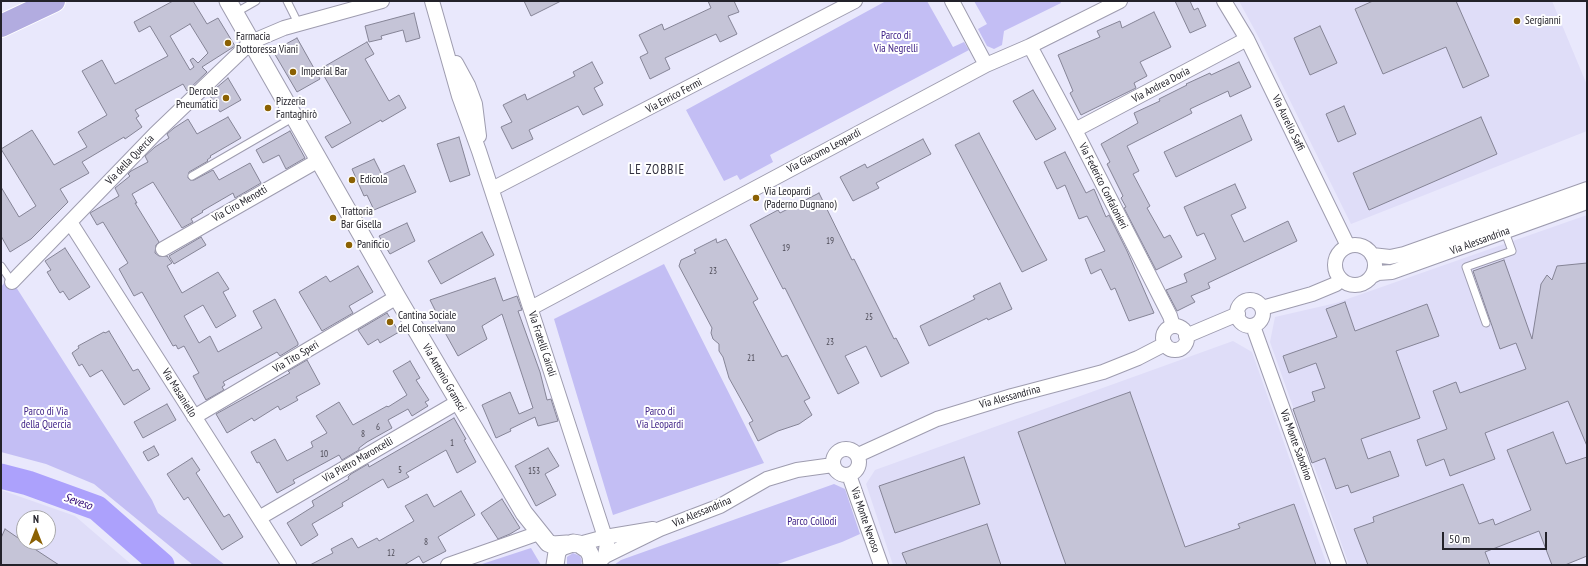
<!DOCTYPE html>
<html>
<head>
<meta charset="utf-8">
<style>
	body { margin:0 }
	#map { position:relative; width:1588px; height:566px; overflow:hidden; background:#e9e8fc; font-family:"PT Sans Narrow",sans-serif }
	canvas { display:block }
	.frame { position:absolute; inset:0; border:2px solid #23222a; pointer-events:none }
	.north { position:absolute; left:16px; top:510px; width:40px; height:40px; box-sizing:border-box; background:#fff; border:1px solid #a7a7aa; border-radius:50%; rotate:0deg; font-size:11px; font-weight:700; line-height:16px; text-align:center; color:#23222a }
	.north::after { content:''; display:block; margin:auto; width:14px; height:18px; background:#8b6103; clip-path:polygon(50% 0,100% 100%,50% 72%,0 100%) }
	.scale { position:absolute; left:1442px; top:532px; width:105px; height:18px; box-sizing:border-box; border:2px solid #23222a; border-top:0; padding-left:5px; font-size:12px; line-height:14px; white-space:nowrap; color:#23222a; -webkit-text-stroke:3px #fff; paint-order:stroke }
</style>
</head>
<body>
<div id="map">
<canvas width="1588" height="566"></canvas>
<div class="frame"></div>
<div class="north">N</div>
<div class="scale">50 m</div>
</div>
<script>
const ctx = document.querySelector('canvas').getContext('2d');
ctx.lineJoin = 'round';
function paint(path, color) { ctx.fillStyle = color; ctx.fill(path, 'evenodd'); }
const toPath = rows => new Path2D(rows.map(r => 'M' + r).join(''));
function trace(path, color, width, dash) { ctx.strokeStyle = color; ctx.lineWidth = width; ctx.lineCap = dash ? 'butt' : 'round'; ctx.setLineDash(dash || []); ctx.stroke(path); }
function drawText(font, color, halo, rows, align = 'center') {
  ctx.font = font + ' "PT Sans Narrow",sans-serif'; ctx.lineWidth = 4; ctx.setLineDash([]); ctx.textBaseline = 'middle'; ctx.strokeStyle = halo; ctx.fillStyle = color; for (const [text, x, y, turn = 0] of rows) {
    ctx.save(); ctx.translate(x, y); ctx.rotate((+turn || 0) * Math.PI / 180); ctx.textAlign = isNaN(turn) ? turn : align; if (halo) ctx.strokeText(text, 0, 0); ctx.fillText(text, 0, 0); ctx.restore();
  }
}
paint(toPath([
	[1239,1,1552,1,1587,85,1587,131,1351,224,1259,38],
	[1587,215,1587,556,1565,565,1349,565,1270,342,1275,317,1336,303],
	[1233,341,1252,352,1327,565,893,565,866,484,875,470],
	[1,490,75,516,132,565,1,565],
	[24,518,48,518,48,542,24,542]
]), '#dfddf8');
paint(toPath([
	[886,1,927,1,953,47,964,42,969,50,770,155,773,162,740,180,737,175,724,181,686,110],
	[974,1,1060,1,1061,3,1004,31,1002,45,994,49,987,46,978,29,987,24],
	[664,264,764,463,613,515,554,319],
	[5,282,12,284,16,287,152,500,158,513,225,565,193,565,94,484,46,464,1,452,1,287],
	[834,484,845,489,860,534,842,542,775,565,614,565,621,560],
	[531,548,541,565,479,565],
	[573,553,580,556,582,561,581,565,567,565,567,557]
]), '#c3bef4');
trace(toPath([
	[1,476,28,483,97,508,162,565]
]), '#aca1fc', 25);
const building = toPath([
	[173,1,193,1,207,24,218,18,235,46,202,67,207,72,187,91,183,84,135,110,139,116,136,118,142,127,125,139,124,137,82,162,89,173,60,189,68,202,31,239,10,252,1,236,1,187,19,217,36,206,1,149,32,130,54,165,87,147,78,132,107,115,82,71,102,60,115,84,168,56,150,26,139,32,134,22,173,1],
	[190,24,208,53,198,63,193,58,190,60,194,67,190,70,170,36,190,24],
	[524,1,561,1,531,16,524,1],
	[708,1,734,1,739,12,728,16,737,34,720,42,716,34,665,58,670,69,650,79,640,57,648,53,639,35,662,24,664,30,711,8,708,1],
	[1175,1,1190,1,1194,10,1198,8,1206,26,1190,33,1175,1],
	[1373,1,1456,1,1489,76,1463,88,1446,47,1383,74,1355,9,1373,1],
	[1154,12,1171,47,1140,62,1147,76,1134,83,1136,88,1081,115,1070,93,1073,91,1058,55,1100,37,1097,31,1120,21,1122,28,1154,12],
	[414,13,420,38,406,42,403,30,381,36,382,39,369,42,365,26,414,13],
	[1320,26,1337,63,1310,75,1294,38,1320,26],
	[297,38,320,79,297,92,273,51,297,38],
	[367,42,374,54,365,59,389,101,399,95,406,108,382,122,381,120,332,148,325,137,351,123,320,69,367,42],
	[592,62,603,83,594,88,603,105,583,115,578,106,529,130,533,139,512,149,501,127,512,122,503,105,525,94,527,100,575,76,573,72,592,62],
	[1239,62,1251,87,1230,97,1228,91,1190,109,1192,113,1127,146,1139,171,1133,174,1150,206,1147,208,1164,238,1170,235,1182,257,1156,270,1124,208,1126,207,1121,198,1123,196,1107,164,1110,162,1101,144,1138,123,1134,113,1160,101,1159,99,1187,85,1186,84,1210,73,1211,75,1239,62],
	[228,78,241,100,220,112,209,94,228,78],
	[1033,90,1056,129,1036,140,1013,101,1033,90],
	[1344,106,1356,134,1338,142,1326,114,1344,106],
	[1241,115,1252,140,1176,177,1164,152,1241,115],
	[228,117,241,138,210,156,211,157,207,160,208,161,189,172,188,178,190,180,194,180,213,170,219,180,250,163,261,183,235,198,233,193,202,211,203,212,191,219,193,222,182,228,153,182,132,194,137,203,135,203,159,242,156,245,155,253,159,256,167,256,172,263,167,266,182,293,218,272,229,289,223,292,236,316,216,328,203,305,184,316,199,343,210,336,218,352,262,328,253,311,275,299,298,343,298,345,280,356,277,352,223,382,225,385,222,387,224,390,206,400,193,376,199,373,184,346,178,349,176,345,173,346,142,292,134,296,119,269,128,263,103,222,97,225,90,213,119,196,115,188,130,176,128,174,131,171,148,162,145,156,155,147,169,138,167,134,174,128,188,119,197,134,228,117],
	[1481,117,1497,154,1369,210,1353,173,1481,117],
	[290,131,305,158,286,169,279,155,263,163,256,150,290,131],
	[979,133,1047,260,1022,272,955,145,979,133],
	[459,137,470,175,450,182,437,144,459,137],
	[923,139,931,154,876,183,879,188,853,201,840,177,865,164,867,168,923,139],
	[1065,152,1086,193,1094,189,1106,217,1109,215,1127,251,1154,313,1129,321,1115,288,1111,290,1101,269,1091,274,1085,259,1105,251,1087,216,1079,219,1065,185,1057,189,1044,162,1065,152],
	[374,159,382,175,404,165,416,192,374,210,367,195,364,196,352,169,374,159],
	[1235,184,1246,208,1231,215,1244,242,1288,221,1297,241,1208,283,1210,288,1191,296,1195,302,1177,311,1166,290,1187,282,1184,274,1216,259,1204,233,1197,236,1184,207,1235,184],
	[819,193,852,260,854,259,894,339,896,338,909,363,881,377,866,346,845,356,859,383,838,394,785,288,783,289,750,225,778,210,780,213,819,193],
	[407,223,415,241,390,254,379,236,407,223],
	[482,232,494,255,441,284,428,261,482,232],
	[201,237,206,245,174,264,169,256,201,237],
	[716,239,717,243,726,239,758,299,753,302,782,357,787,355,810,398,804,401,812,415,799,424,778,431,758,441,749,423,753,421,729,378,723,357,719,351,719,344,713,339,711,333,712,328,679,266,681,260,696,253,694,250,716,239],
	[65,248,90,287,69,300,63,291,60,293,47,272,51,270,45,261,65,248],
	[1504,260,1532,339,1541,284,1547,275,1552,280,1557,266,1587,263,1587,446,1568,401,1485,433,1495,459,1450,476,1444,459,1426,466,1417,440,1447,429,1433,391,1456,382,1460,393,1526,369,1516,343,1500,349,1473,271,1504,260],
	[358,266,373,292,349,306,353,313,322,331,299,292,326,276,330,282,358,266],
	[495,278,503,301,517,296,522,310,518,311,540,372,547,400,551,399,558,421,538,426,535,417,510,429,511,431,496,438,482,405,510,392,519,414,533,408,502,314,482,326,487,339,458,356,433,311,435,310,430,300,495,278],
	[1000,283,1012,309,988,320,987,318,929,346,920,326,975,299,973,296,1000,283],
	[1345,302,1355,331,1427,304,1439,336,1396,351,1420,418,1361,439,1368,459,1390,451,1399,476,1351,493,1348,485,1336,489,1325,458,1312,463,1293,409,1315,401,1312,392,1325,388,1316,363,1289,373,1283,356,1337,337,1326,309,1345,302],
	[387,313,399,332,380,343,378,339,368,345,358,330,387,313],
	[109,331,133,371,138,369,150,389,124,405,102,370,90,377,82,364,79,366,72,353,79,348,78,346,104,332,105,333,109,331],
	[307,360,320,384,296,397,298,400,280,410,278,406,254,421,252,418,227,433,216,414,290,373,288,371,307,360],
	[410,361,420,378,416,380,429,400,425,402,428,406,412,416,408,409,388,420,392,428,367,442,359,448,359,450,342,460,339,455,293,480,295,483,277,493,259,462,257,463,251,452,275,439,287,461,313,447,311,442,327,433,316,416,339,402,353,425,387,406,388,407,407,395,393,371,410,361],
	[1130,392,1185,547,1240,528,1238,524,1294,504,1316,565,1066,565,1018,432,1130,392],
	[167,404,176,420,143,438,134,422,167,404],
	[454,418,466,439,464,440,476,462,457,473,446,450,406,473,409,477,388,488,383,479,342,503,343,506,312,524,318,535,301,546,287,523,314,506,312,501,349,479,348,477,351,474,368,464,369,467,454,418],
	[1553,432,1566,464,1587,457,1587,556,1565,565,1552,565,1539,531,1485,552,1490,565,1368,565,1354,529,1374,522,1373,517,1463,484,1479,524,1493,519,1495,525,1531,510,1507,450,1553,432],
	[154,446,159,455,148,461,143,452,154,446],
	[548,448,559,466,545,474,556,495,536,506,515,466,548,448],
	[964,457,980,504,895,533,879,486,964,457],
	[192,458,200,470,196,473,224,517,229,514,243,537,222,550,188,497,184,500,167,474,192,458],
	[461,491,475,515,438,537,446,551,423,563,419,556,404,565,310,565,333,553,331,549,352,538,358,548,377,538,379,541,414,521,405,506,427,494,434,507,461,491],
	[502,499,520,528,510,534,498,539,481,513,502,499],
	[987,524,1001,565,907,565,902,553,987,524],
	[5,529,24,542,59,565,1,565,1,538,5,529]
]);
paint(building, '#c5c4d7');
trace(building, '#858496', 1);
const service = toPath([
	[287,1,298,23],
	[235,13,256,1],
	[192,176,294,117],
	[1,266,12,282],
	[1486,323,1466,267,1512,251,1505,232]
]);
const minor = toPath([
	[432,1,459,96,479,151,603,531,607,544,605,556],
	[952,1,986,65],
	[1224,1,1247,39,1348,246],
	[1030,46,1075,130,1170,316,1173,326],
	[456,63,468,85,475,104,479,136],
	[1075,130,1247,39],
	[492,189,855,1],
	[70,222,289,565],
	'1335 265a20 20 0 1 1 40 0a20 20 0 1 1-40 0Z',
	[163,249,319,160],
	[1372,255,1390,257,1404,254,1587,189],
	[1372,276,1378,273,1392,272,1587,202],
	[12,282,155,134,251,42,284,28,382,1],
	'1237 313a13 13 0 1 1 26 0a13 13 0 1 1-26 0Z',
	[531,308,986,65,1030,46,1120,1],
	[1262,308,1312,294,1336,284,1340,280],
	[1253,326,1339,565],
	'1163 338a12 12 0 1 1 24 0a12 12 0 1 1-24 0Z',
	[1186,336,1238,314],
	[194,417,397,297],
	'833 462a13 13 0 1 1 26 0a13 13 0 1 1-26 0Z',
	[858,455,937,419,1012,396,1103,372,1138,358,1165,344],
	[849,475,881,565],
	[259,518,458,402],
	[579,544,605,537,653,529],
	[601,560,605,556,660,529,720,506,767,479,797,470,833,465],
	[448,565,539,533]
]);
const tertiary = toPath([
	[228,1,397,297,524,513,548,543,553,545,567,544],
	[555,565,557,552,561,547,573,543,579,544,588,550,591,556,592,565]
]);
const trunk = toPath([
	[1,26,54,1]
]);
trace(service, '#9e9caf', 9);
trace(minor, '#9e9caf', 16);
trace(tertiary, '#9e9caf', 19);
trace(trunk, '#fff', 24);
trace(service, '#fff', 7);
trace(minor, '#fff', 14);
trace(tertiary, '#fff', 17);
trace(trunk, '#b2ace0', 22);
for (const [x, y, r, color] of [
	[1517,21,4,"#8b6103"],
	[228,43,4,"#8b6103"],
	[293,72,4,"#8b6103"],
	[226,98,4,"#8b6103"],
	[268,108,4,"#8b6103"],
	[352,180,4,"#8b6103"],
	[756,198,4,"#8b6103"],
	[333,218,4,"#8b6103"],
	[349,245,4,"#8b6103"],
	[390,322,4,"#8b6103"]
]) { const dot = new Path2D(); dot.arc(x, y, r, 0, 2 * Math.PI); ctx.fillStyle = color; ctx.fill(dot); trace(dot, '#fff', 1.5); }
drawText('9px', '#4c4a55', null, [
	["19",830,241],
	["19",786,248],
	["23",713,271],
	["25",869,317],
	["23",830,342],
	["21",751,358],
	["6",378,427],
	["8",363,434],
	["1",452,443],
	["10",324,454],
	["5",400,470],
	["153",534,471],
	["8",426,542],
	["12",391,553]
]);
drawText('11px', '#23222a', '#fff', [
	["Sergianni",1525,21],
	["Farmacia",236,37],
	["Dottoressa Viani",236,50],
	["Imperial Bar",301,72],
	["Dercole",218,92,"right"],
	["Pneumatici",218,105,"right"],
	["Pizzeria",276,102],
	["Fantaghirò",276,115],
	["Edicola",360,180],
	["Via Leopardi",764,192],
	["(Paderno Dugnano)",764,205],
	["Trattoria",341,212],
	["Bar Gisella",341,225],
	["Panificio",357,245],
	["Cantina Sociale",398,316],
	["del Conselvano",398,329]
], 'left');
drawText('11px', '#3b1d84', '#fff', [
	["Parco di",896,36],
	["Via Negrelli",896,49],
	["Parco di Via",46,412],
	["della Quercia",46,425],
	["Parco di",660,412],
	["Via Leopardi",660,425],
	["Parco Collodi",812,522]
]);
drawText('11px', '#23222a', '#fff', [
	["Via Andrea Doria",1161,85,-28],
	["Via Enrico Fermi",674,96,-28],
	["Via Aurelio Saffi",1288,123,64],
	["Via Giacomo Leopardi",824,151,-28],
	["Via della Quercia",130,160,-46],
	["Via Federico Confalonieri",1103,186,63],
	["Via Ciro Menotti",240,204,-30],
	["Via Alessandrina",1480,241,-20],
	["Via Fratelli Cairoli",542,344,72],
	["Via Tito Speri",296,357,-31],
	["Via Antonio Gramsci",444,378,60],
	["Via Masaniello",179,393,58],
	["Via Alessandrina",1010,397,-15],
	["Via Monte Sabotino",1296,445,70],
	["Via Pietro Maroncelli",358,460,-30],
	["Via Alessandrina",702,512,-23],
	["Via Monte Nevoso",865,520,71]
]);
drawText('italic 12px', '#300774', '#fff', [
	["Seveso",78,502,19]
]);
ctx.letterSpacing = '1px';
drawText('13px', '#323140', '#fff', [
	["LE ZOBBIE",657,170]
]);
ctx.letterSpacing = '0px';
</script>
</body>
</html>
